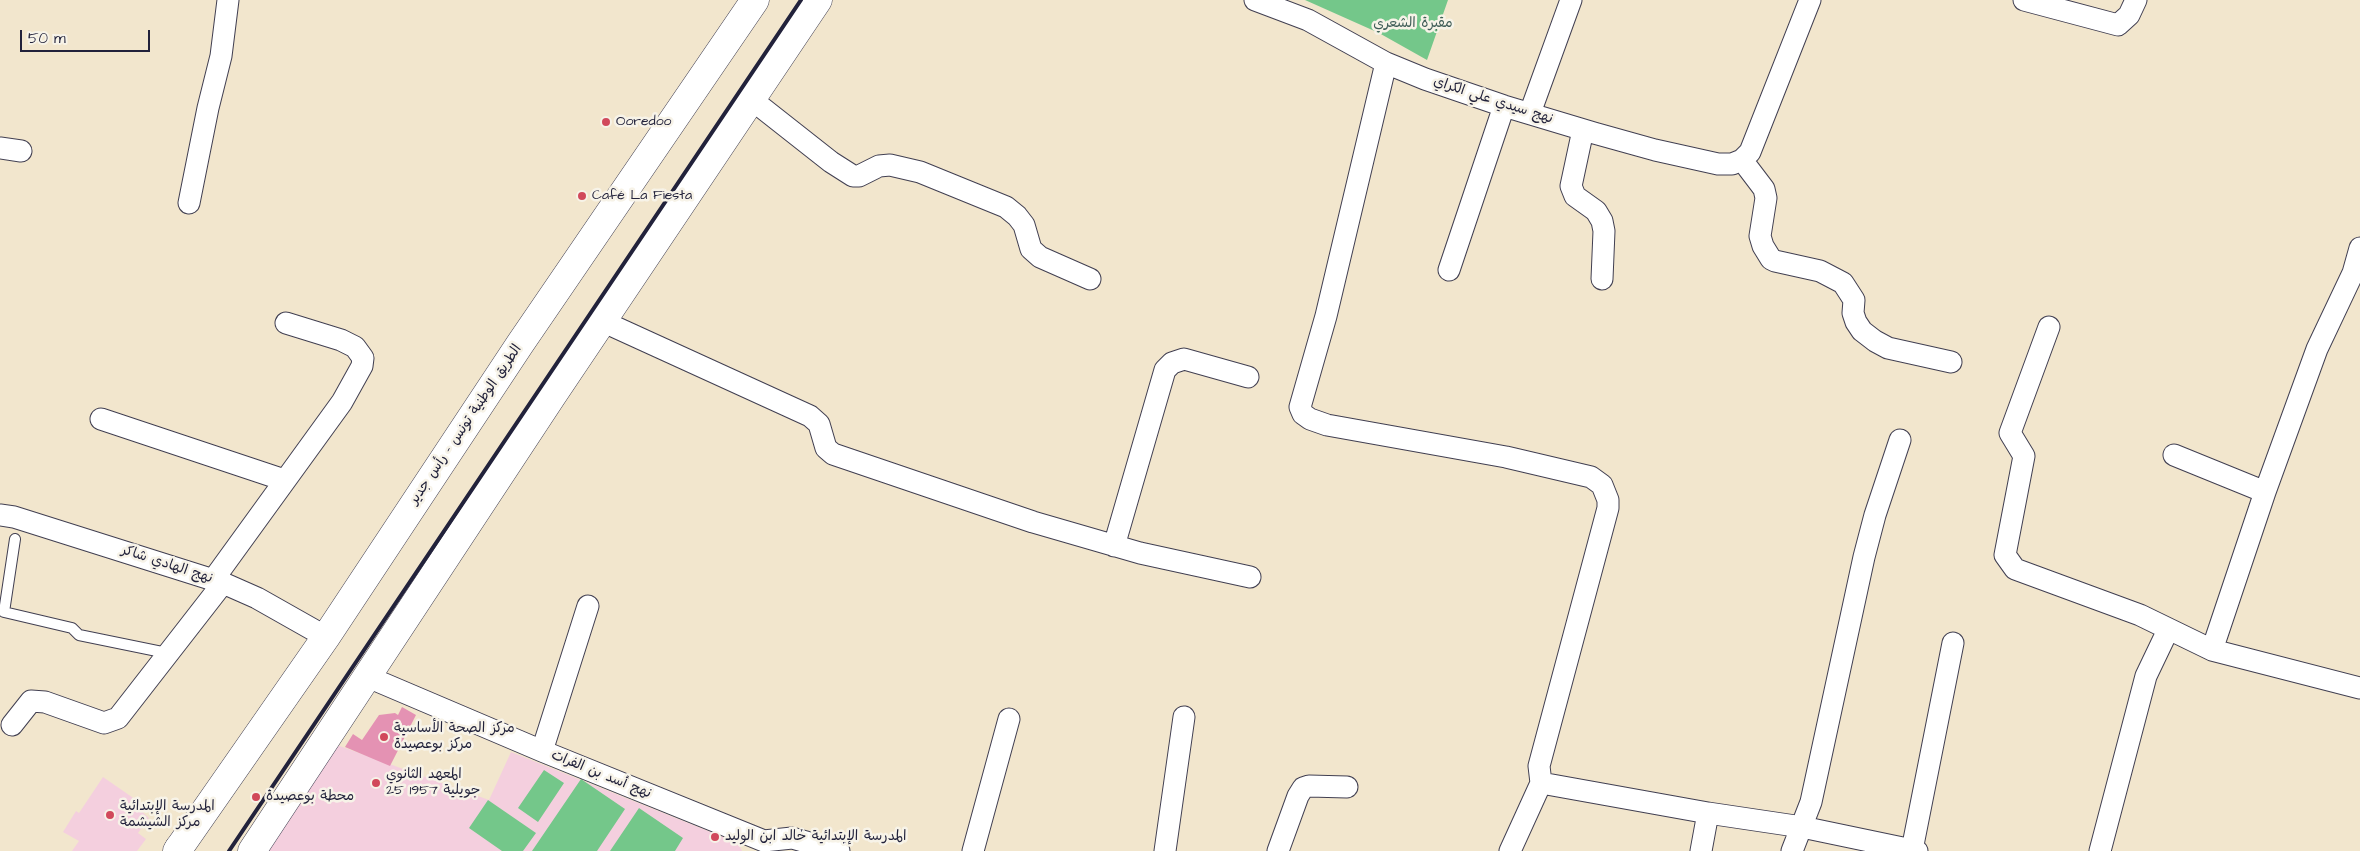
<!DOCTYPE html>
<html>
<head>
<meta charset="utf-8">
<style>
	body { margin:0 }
	#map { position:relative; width:2360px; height:851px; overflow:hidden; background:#f2e6cd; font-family:"Architects Daughter",sans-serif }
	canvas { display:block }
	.scale { position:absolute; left:20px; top:30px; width:130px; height:22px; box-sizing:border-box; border:2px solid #22223b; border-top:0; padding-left:6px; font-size:15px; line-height:18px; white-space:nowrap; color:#22223b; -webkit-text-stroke:4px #f7f3e8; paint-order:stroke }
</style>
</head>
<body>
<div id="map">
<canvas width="2360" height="851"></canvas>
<div class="scale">50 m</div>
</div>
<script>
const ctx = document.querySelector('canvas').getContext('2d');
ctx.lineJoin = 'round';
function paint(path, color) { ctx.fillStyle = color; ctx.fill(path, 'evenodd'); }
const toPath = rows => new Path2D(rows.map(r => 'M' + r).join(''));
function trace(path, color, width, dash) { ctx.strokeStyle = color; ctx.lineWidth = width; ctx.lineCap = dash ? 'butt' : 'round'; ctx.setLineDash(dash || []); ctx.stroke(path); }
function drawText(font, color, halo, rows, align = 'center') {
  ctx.font = font + ' "Architects Daughter","Playpen Sans Arabic",sans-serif'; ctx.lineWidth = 5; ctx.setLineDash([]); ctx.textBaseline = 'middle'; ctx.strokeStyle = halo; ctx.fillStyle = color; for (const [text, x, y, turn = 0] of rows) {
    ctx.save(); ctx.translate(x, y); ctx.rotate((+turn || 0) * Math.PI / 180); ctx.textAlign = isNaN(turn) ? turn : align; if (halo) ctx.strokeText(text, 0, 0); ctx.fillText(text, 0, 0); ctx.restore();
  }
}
paint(toPath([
	[337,745,489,800,511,752,738,843,742,851,267,851],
	[103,777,142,804,139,809,149,818,138,833,146,839,137,851,72,851,79,841,63,832,76,811,79,813]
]), '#f4cfde');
paint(toPath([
	[1305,0,1448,0,1427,60,1379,33],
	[544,770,564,783,538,822,518,808],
	[581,779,625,809,597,851,532,851],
	[488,800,536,833,523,851,502,851,469,828],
	[639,808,683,838,675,851,610,851]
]), '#74c78a');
paint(toPath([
	[402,707,416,715,390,766,345,747,353,734,362,740,379,715,395,713,398,715]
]), '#e492b3');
const lane = toPath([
	[15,539,4,612,72,628,79,635,167,653]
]);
const street = toPath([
	[1255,0,1308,20,1386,63,1425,79,1504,106,1594,133,1655,150,1718,164,1732,164,1742,160,1750,152,1810,0],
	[2024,0,2118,25,2129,15,2136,0],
	[1386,63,1326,316,1300,407,1303,414,1310,419,1327,425,1506,457,1591,477,1602,485,1608,500,1608,508,1539,766,1541,783,1510,851],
	[751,99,831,162,853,176,859,176,879,166,890,165,920,172,1006,207,1017,216,1024,225,1031,249,1040,257,1090,279],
	[1530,113,1571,0],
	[1583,130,1571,186,1575,196,1596,211,1602,221,1604,231,1602,279],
	[0,148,21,151],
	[1742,160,1764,189,1766,198,1760,236,1763,246,1771,259,1775,261,1820,271,1843,283,1854,300,1853,313,1856,322,1862,331,1875,341,1888,348,1951,362],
	[189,203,208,108,221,56,228,0],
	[1449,270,1504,106],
	[604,322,810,416,819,424,826,448,833,454,1033,522,1140,553,1250,577],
	[2049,327,2010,433,2024,456,2005,555,2015,569,2140,615,2212,650,2360,688],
	[101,419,284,480],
	[2174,455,2265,492],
	[0,515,14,517,223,583,257,598,326,637],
	[1114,546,1165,370,1172,363,1184,359,1248,377],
	[213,580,342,402,362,366,363,358,355,347,341,340,286,323],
	[2212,650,2265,492,2317,349,2353,273,2360,248],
	[368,677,542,751,764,841,792,838,839,851],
	[12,725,31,701,45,702,104,723,118,718,223,583],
	[542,751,588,606],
	[1541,783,1708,813,1802,827,1917,851],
	[1912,850,1953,643],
	[973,851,1009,719],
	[1165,851,1184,717],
	[1278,851,1298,796,1303,788,1309,786,1347,787],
	[1701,851,1708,813],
	[1792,851,1811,802,1864,557,1875,515,1900,440],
	[2100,851,2146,676,2168,630]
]);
const secondary = toPath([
	[252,851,552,396,818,0]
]);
const primary = toPath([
	[177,851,326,637,520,344,755,0]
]);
const highway = toPath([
	[178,851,179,848]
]);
trace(lane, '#413f51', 12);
trace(street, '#413f51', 23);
trace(secondary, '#413f51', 29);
trace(primary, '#413f51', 29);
trace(highway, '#413f51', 29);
trace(lane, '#fff', 10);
trace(street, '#fff', 21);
trace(secondary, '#fff', 28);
trace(primary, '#fff', 28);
trace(highway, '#fff', 28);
trace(toPath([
	[229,851,801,0]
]), '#22223b', 4);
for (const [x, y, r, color] of [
	[606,122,5,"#d1495b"],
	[582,196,5,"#d1495b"],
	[384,737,5,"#d1495b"],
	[376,783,5,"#d1495b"],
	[256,797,5,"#d1495b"],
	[110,815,5,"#d1495b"],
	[715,837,5,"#d1495b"]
]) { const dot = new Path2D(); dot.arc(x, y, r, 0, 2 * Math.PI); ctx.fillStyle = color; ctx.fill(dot); trace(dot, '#f7f3e8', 2); }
drawText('14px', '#3f5c57', '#f7f3e8', [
	["مقبرة الشعري",1413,24]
]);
drawText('14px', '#22223b', '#f7f3e8', [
	["نهج سيدي علي الكراي",1493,101,18],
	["الطريق الوطنية تونس - رأس جدير",466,425,-56],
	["نهج الهادي شاكر",167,565,18],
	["نهج أسد بن الفرات",601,775,22]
]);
drawText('14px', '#22223b', '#f7f3e8', [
	["Ooredoo",616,122],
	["Café La Fiesta",592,196],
	["مركز الصحة الأساسية",394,729],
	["مركز بوعصيدة",394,745],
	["المعهد الثانوي",386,775],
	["25 جويلية 1957",386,791],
	["محطة بوعصيدة",266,797],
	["المدرسة الإبتدائية",120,807],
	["مركز الشيشمة",120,823],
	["المدرسة الإبتدائية خالد ابن الوليد",725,837]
], 'left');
</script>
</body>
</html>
